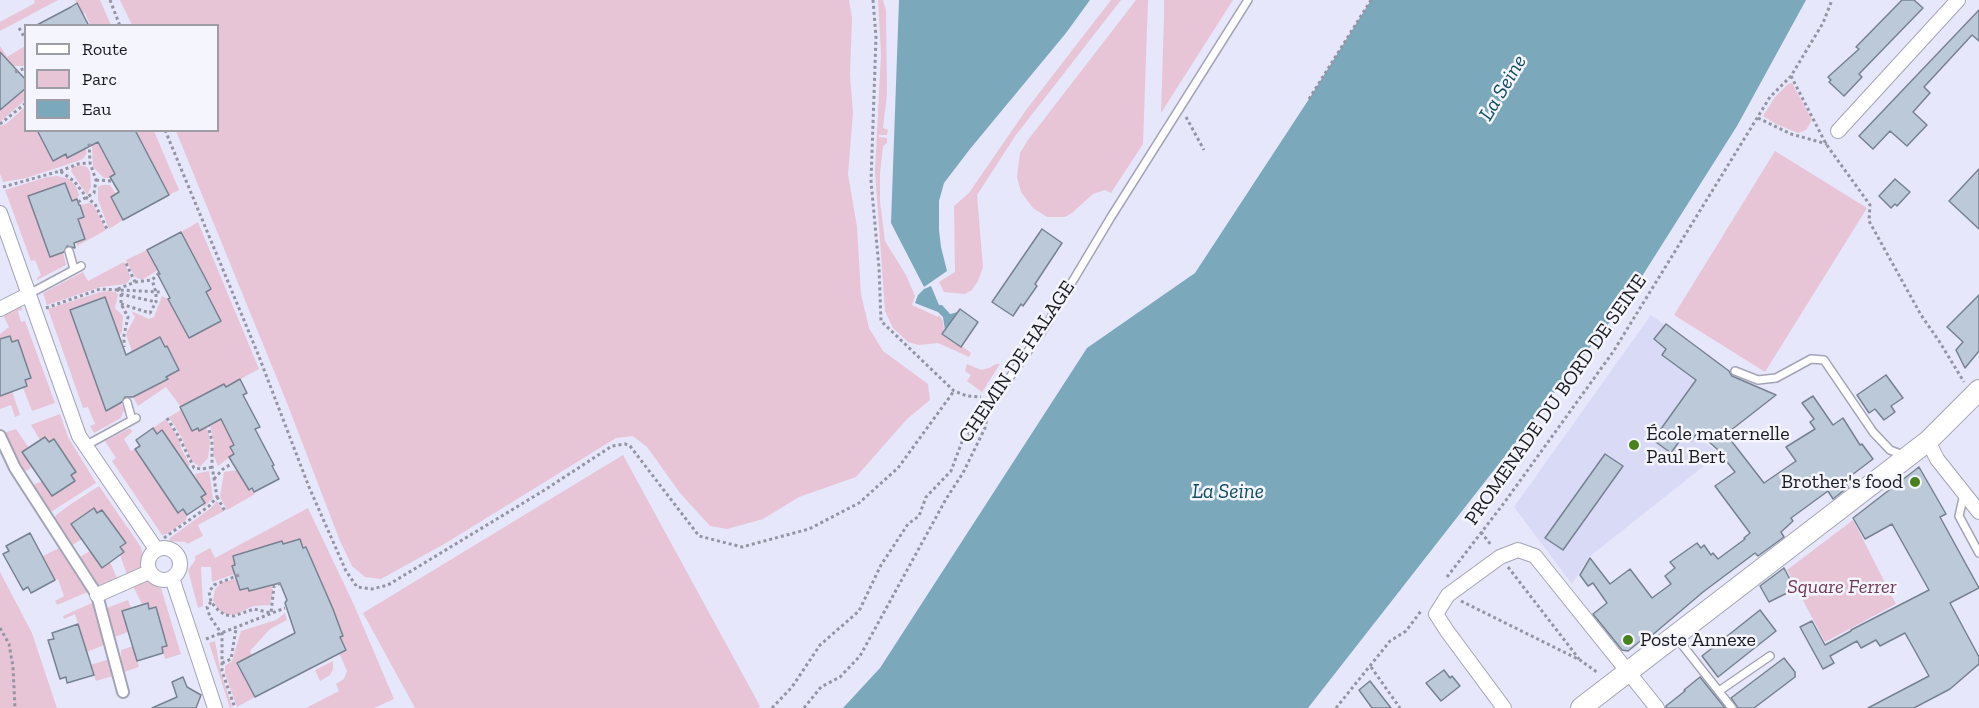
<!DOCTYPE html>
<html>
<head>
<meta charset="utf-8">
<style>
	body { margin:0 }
	#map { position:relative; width:1979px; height:708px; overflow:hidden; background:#e6e7fb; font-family:"Zilla Slab",serif }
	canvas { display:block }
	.legend { position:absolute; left:24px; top:24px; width:195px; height:108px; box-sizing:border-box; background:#f5f5fd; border:2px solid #9d9da5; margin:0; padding:8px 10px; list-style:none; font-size:18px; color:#1a1a21 }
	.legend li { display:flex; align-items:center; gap:12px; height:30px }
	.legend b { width:30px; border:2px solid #9d9da5 }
</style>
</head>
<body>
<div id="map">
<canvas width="1979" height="708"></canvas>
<ul class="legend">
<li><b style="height:8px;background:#fff"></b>Route</li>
<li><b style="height:16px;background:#e7c5d6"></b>Parc</li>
<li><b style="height:16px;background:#7ba8ba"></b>Eau</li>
</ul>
</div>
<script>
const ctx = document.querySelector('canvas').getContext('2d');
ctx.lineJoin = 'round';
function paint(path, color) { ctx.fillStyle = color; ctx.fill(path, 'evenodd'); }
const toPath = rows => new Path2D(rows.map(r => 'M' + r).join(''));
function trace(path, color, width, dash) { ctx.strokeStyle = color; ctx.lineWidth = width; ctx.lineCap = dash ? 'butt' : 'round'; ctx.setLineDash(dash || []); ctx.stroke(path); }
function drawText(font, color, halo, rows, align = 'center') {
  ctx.font = font + ' "Zilla Slab",serif'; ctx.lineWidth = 5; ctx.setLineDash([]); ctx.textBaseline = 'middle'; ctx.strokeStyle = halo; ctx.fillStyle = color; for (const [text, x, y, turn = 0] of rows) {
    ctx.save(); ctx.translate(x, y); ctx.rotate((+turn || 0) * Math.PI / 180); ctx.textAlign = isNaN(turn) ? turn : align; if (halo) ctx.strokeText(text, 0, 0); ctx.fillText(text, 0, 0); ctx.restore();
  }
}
paint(toPath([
	[1651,315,1714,361,1686,426,1719,454,1589,557,1572,584,1514,507]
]), '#d9daf5');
paint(toPath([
	[34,0,58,0,0,31,0,22,35,3],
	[75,0,100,0,111,25,90,25,85,13,83,14],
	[120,0,849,0,852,18,850,75,853,113,848,174,857,227,861,294,869,328,883,351,928,384,930,400,907,419,856,477,799,497,763,519,727,529,710,526,680,493,647,447,633,436,616,438,446,543,381,579,365,577,352,566,340,541,287,403,176,131,218,130,218,26,132,25],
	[878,0,883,0,886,10,887,94,883,128,888,130,887,135,879,135,879,137,887,138,887,143,883,146,880,173,880,201,885,241,906,275,915,296,912,305,938,317,939,315,943,321,944,332,971,353,969,357,938,343,919,345,908,342,893,328,885,311,875,171,881,54],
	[1111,0,1121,0,1016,135,977,195,983,267,978,281,972,290,965,294,944,292,939,282,955,272,954,206,969,193,1026,110],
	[1136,0,1148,0,1143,144,1111,193,1105,190,1093,194,1072,213,1065,217,1047,217,1033,208,1021,192,1017,177,1020,153,1028,140],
	[1164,0,1233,0,1161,113,1164,17],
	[0,46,7,57,25,46,25,66,14,66,0,52],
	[1792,83,1812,120,1806,130,1798,133,1776,124,1763,116,1775,97,1788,84],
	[25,88,25,100,0,122,0,110],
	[25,107,26,130,37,131,53,161,66,154,68,158,83,150,84,144,87,153,83,159,72,163,26,178,3,182,0,174,0,126,6,124],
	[135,131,154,131,179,190,169,195],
	[98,142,115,174,111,176,111,178,104,178,93,167,92,146],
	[1775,151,1867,208,1765,372,1674,315],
	[79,165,87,167,90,172,91,187,87,195,71,171,72,167],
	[57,176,69,179,76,186,79,195,77,199,72,201,65,183,29,196,63,252,66,265,37,280,37,278,41,275,35,260,31,261,5,190,47,177],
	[102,185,110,185,116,194,111,197,123,220,109,229,98,200,98,187],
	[90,203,94,206,106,230,77,246,77,243,85,239,78,219,84,217,80,205],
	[198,222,259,369,226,387,224,384,181,407,166,387,138,406,133,397,167,379,166,377,179,370,167,346,165,347,160,337,132,352,126,334,135,317,131,311,149,319,154,317,162,296,168,299,189,338,221,321,206,292,211,289,181,232],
	[147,250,158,270,142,280,135,277,126,260],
	[124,262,131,278,126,284,100,287,47,305,43,293,83,272,88,281],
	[109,291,116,292,118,295,115,308,123,316,122,332,119,336,105,297,70,310,106,410,121,403,124,410,121,418,94,433,90,426,95,424,88,407,83,408,48,309,100,292],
	[21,305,22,310,18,311,21,322,25,321,55,403,32,411,23,388,27,386,25,380,31,378,28,370,25,370,18,350,21,348,18,340,12,342,9,336,0,339,0,334,9,327,3,315],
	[967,364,981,370,989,368,996,364,1000,364,982,392,967,381,971,375,965,371],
	[0,389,2,395,12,391,20,415,15,417,11,405,0,409],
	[181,410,192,430,206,427,209,435,210,442,208,458,200,467,191,461,182,438,169,417],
	[60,414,68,437,96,483,51,512,45,509,33,485,42,481,52,496,74,481,71,475,76,472,71,464,68,466,56,448,59,446,54,439,49,442,45,437,40,440,31,425],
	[166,419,180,441,181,448,190,465,185,468,162,430,157,434,153,428],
	[221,419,234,445,230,447,234,454,218,466,213,454,214,444,210,425],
	[16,429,29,448,32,467,23,473,3,433],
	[128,429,131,429,132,432,124,439,131,451,135,449,179,512,183,509,187,515,186,520,167,534,162,535,112,461,116,458,105,441],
	[623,455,760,706,758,708,415,708,363,613],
	[238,470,255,494,227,510,220,497,224,472],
	[209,471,213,498,204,507,195,474],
	[99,486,141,547,142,552,140,570,127,575,120,555,124,552,120,547,125,543,106,519,108,518,103,510,97,513,94,508,82,539,71,546,53,524,56,515,71,504],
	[217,501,224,511,198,525,203,536,187,544,186,542,169,541,170,538,211,508],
	[308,508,354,605,394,699,374,708,306,708,339,691,336,684,344,679,347,671,339,653,345,649,340,637,343,635,307,547,303,548,300,539,283,544,282,541,233,556,235,565,232,566,235,574,212,582,211,567,201,567,203,606,198,608,188,570,196,559,194,557,210,548,215,558],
	[1853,520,1896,604,1825,642,1787,570],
	[61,547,90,591,57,605,55,601,64,596,58,579,55,580,43,556],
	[90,551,102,567,110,562,117,578,97,587,78,558],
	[0,572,32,633,57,708,0,708],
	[236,579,240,590,271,584,273,591,270,605,253,606,237,614,228,615,218,610,213,600,215,589,222,582],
	[146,580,151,584,161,588,181,654,165,659,162,647,167,645,165,637,162,637,156,607,149,609,148,603,142,604,132,584],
	[128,600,131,608,122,611,128,632,115,637,104,613,109,607],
	[94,602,109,643,87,652,75,614,64,619,63,616],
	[285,613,287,620,270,629,250,651,252,655,237,663,255,697,237,707,225,673,225,666,232,661,241,631,276,620],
	[215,641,221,673,232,706,230,708,209,643],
	[133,646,139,667,121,673,121,650],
	[113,658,116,675,96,681,90,665],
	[333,661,333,669,330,675,320,681,315,670]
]), '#e7c5d6');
paint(toPath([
	[899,0,1090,0,1066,33,970,149,944,183,939,201,939,230,941,247,947,271,924,287,891,223],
	[1371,0,1806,0,1737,126,1627,300,1308,708,843,708,880,668,1087,348,1195,273,1309,99],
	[931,286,939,305,942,305,950,314,958,312,945,330,943,317,938,312,915,303,918,295,924,289]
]), '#7ba8ba');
const building = toPath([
	[1902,0,1914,0,1923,8,1859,74,1862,77,1844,96,1829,82,1831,80,1828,77,1859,49,1856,47,1902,0],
	[77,3,89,26,35,26,71,7,77,3],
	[1979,10,1979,41,1972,35,1924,87,1930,93,1913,112,1927,125,1907,146,1890,131,1873,149,1859,136,1979,10],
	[0,52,26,80,26,88,0,110,0,52],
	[37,130,135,130,169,195,123,220,111,197,119,192,110,177,115,174,98,142,67,158,66,154,53,161,37,130],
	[1979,169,1979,229,1949,201,1979,169],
	[1895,179,1910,192,1897,206,1895,204,1891,208,1879,196,1895,179],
	[65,183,72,201,77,199,79,205,80,205,84,217,78,219,85,239,74,243,75,248,67,246,64,252,50,257,28,196,65,183],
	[1042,229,1062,243,1035,284,1037,286,1023,306,1021,304,1013,316,992,302,1042,229],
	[181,232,211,289,206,292,221,321,189,338,168,299,170,298,158,275,160,274,147,250,181,232],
	[1979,295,1979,351,1965,368,1956,350,1963,342,1947,327,1979,295],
	[105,297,126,355,160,337,165,347,167,346,179,370,166,377,168,379,133,397,125,397,122,402,106,411,70,310,105,297],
	[960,309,978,322,961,347,942,334,960,309],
	[1666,324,1729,371,1732,376,1776,395,1726,434,1764,483,1796,461,1786,447,1815,429,1810,422,1814,419,1802,403,1813,396,1833,425,1843,418,1860,445,1862,444,1873,459,1844,481,1848,487,1833,499,1828,491,1791,518,1793,521,1781,532,1784,537,1758,556,1755,553,1703,592,1650,637,1648,635,1628,651,1622,650,1593,614,1607,603,1593,583,1588,586,1580,575,1590,558,1610,584,1630,569,1652,598,1671,584,1665,576,1675,568,1670,562,1697,543,1701,548,1704,545,1711,555,1713,553,1718,559,1745,539,1744,538,1750,533,1715,486,1735,472,1717,449,1698,432,1691,441,1683,436,1671,453,1653,440,1696,380,1662,355,1666,349,1654,339,1666,324],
	[10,336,12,342,18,340,31,378,25,380,27,386,0,396,0,339,10,336],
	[1886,375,1903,398,1891,406,1895,412,1884,420,1875,409,1869,413,1857,395,1886,375],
	[240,379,247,393,243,395,260,427,255,429,274,465,272,466,279,479,254,492,252,488,249,490,229,457,234,454,230,447,234,445,221,419,199,431,198,428,192,431,180,407,224,384,226,387,240,379],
	[153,428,157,434,162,430,206,494,201,497,205,503,187,515,183,509,178,513,135,449,140,446,136,440,153,428],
	[45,437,49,442,54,439,76,472,71,475,75,481,52,496,22,452,45,437],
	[1605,454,1623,466,1563,550,1545,538,1605,454],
	[1919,467,1946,514,1940,517,1979,588,1950,603,1979,657,1979,664,1950,689,1914,708,1868,708,1929,676,1905,633,1880,646,1876,640,1861,648,1857,641,1830,656,1834,663,1823,669,1800,627,1812,621,1825,645,1851,631,1851,630,1929,590,1892,524,1865,539,1853,518,1919,467],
	[94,508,97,513,102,510,126,543,120,547,124,552,102,568,71,524,94,508],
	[30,533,55,580,31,593,28,587,23,590,3,554,9,551,6,546,30,533],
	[300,539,303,548,306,547,333,609,343,636,340,637,346,650,255,697,237,663,295,633,285,603,287,600,280,583,249,591,248,588,240,590,232,566,235,565,233,556,282,541,283,544,300,539],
	[1784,568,1795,589,1769,602,1760,586,1784,568],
	[148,603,149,609,156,607,167,646,162,647,163,653,137,661,122,611,148,603],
	[1760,610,1776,631,1718,677,1702,656,1760,610],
	[78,624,94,675,67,683,66,677,60,679,48,640,54,639,52,633,78,624],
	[1784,658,1795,672,1795,677,1754,708,1738,708,1731,698,1784,658],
	[1444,670,1450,678,1452,676,1460,686,1441,701,1426,683,1444,670],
	[183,677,187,687,201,695,196,708,152,708,177,697,172,682,183,677],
	[1700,677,1725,708,1666,708,1666,706,1685,691,1684,690,1700,677],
	[1370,681,1391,708,1372,708,1359,690,1370,681]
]);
paint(building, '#bcc9d9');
trace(building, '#768291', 1.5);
const service = toPath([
	[69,251,74,269],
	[29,294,81,266],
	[1735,371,1758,380,1776,378,1811,359,1824,360,1873,432,1890,450,1898,453,1902,458],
	[127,402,132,420],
	[989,407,1047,324,1111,217,1248,0],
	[85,446,136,418],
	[1964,494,1959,516,1979,553],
	[1676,637,1732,708],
	[1719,691,1770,656]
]);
const pedestrian = toPath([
	[0,436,15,468,97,595,123,692]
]);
const minor = toPath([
	[1838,131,1958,0],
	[0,213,79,436,156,549],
	[0,309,29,294],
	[1928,441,1937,459,1979,512],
	'148 564a16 16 0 1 1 32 0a16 16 0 1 1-32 0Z',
	[172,578,215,708],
	[97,595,149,572],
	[1504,708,1447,631,1436,614,1448,595,1500,557,1518,550,1535,556,1657,708]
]);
const secondary = toPath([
	[1581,708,1928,441,1979,390]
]);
trace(service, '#a4a4b7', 10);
trace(pedestrian, '#a4a4b7', 14);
trace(minor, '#a4a4b7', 16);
trace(secondary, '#a4a4b7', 22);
trace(toPath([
	[110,0,120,26],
	[873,0,876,37,871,181,879,268,881,321,954,391,967,396,981,397],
	[19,28,26,40],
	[15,72,26,68],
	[1791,76,1826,144,1870,205,1869,221,1921,315,1939,341,1964,382],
	[1309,99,1371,0],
	[1186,117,1204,150],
	[1758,118,1791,134,1827,144],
	[0,124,26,103],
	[165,130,258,354,309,487,346,571,357,587,372,589,388,585,543,491,612,446,625,444,630,446,699,536,742,547,809,529,859,503,898,468,954,391],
	[60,171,78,164,90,163],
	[96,180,113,181],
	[3,187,60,171,74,181,87,198,95,204,107,229],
	[78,202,94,193,96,180,90,163,89,142],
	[135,282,152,280,160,272],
	[117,289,121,294,156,302],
	[118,289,135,282,125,261],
	[121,294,121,304,128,317,124,335,124,347],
	[121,304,150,313,156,302,156,292,152,280],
	[46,308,100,289,161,292],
	[167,418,179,437,194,468,202,469,213,467],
	[214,479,223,469,233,463],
	[217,497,225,511],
	[1481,532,1491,545],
	[164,538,209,506,217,497,212,466,212,441,208,426],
	[1508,567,1579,659],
	[239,575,214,585,209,592,211,602,218,610,225,615,234,616,254,609,271,613,274,586,283,582],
	[1447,577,1504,503,1613,352,1770,97,1791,76,1823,23,1832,0],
	[1461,601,1580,660,1598,673],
	[211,602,207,607,210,617,222,634,222,671,235,708],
	[0,628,9,644,13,667,15,708],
	[206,639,285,608],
	[222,663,231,659,236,629],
	[1371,667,1400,708],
	[772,708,792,687,820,645,859,611,881,565,908,524,919,516,926,497,951,471,963,439,975,428,983,416],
	[804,708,821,687,840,677,860,656,946,499,963,473,985,428,987,417],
	[1336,708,1390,641,1406,631,1421,611]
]), '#9494a3', 3, [3, 3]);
trace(service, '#fff', 7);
trace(pedestrian, '#fff', 10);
trace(minor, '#fff', 14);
trace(secondary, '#fff', 20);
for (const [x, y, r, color] of [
	[1634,445,6,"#49821c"],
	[1915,482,6,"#49821c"],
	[1628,640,6,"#49821c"]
]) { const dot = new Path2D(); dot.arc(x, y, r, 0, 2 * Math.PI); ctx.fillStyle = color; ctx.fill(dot); trace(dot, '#f5f5fd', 2); }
drawText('20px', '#1a1a21', '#f5f5fd', [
	["CHEMIN DE HALAGE",1017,362,-56],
	["PROMENADE DU BORD DE SEINE",1556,400,-55]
]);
drawText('20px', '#1a1a21', '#f5f5fd', [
	["École maternelle",1646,434],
	["Paul Bert",1646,457],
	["Brother's food",1903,482,"right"],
	["Poste Annexe",1640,640]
], 'left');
drawText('italic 20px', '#6e3958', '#f5f5fd', [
	["Square Ferrer",1842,587]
]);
drawText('italic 21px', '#0f4d62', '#f5f5fd', [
	["La Seine",1503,88,-59],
	["La Seine",1228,492]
]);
</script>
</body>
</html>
